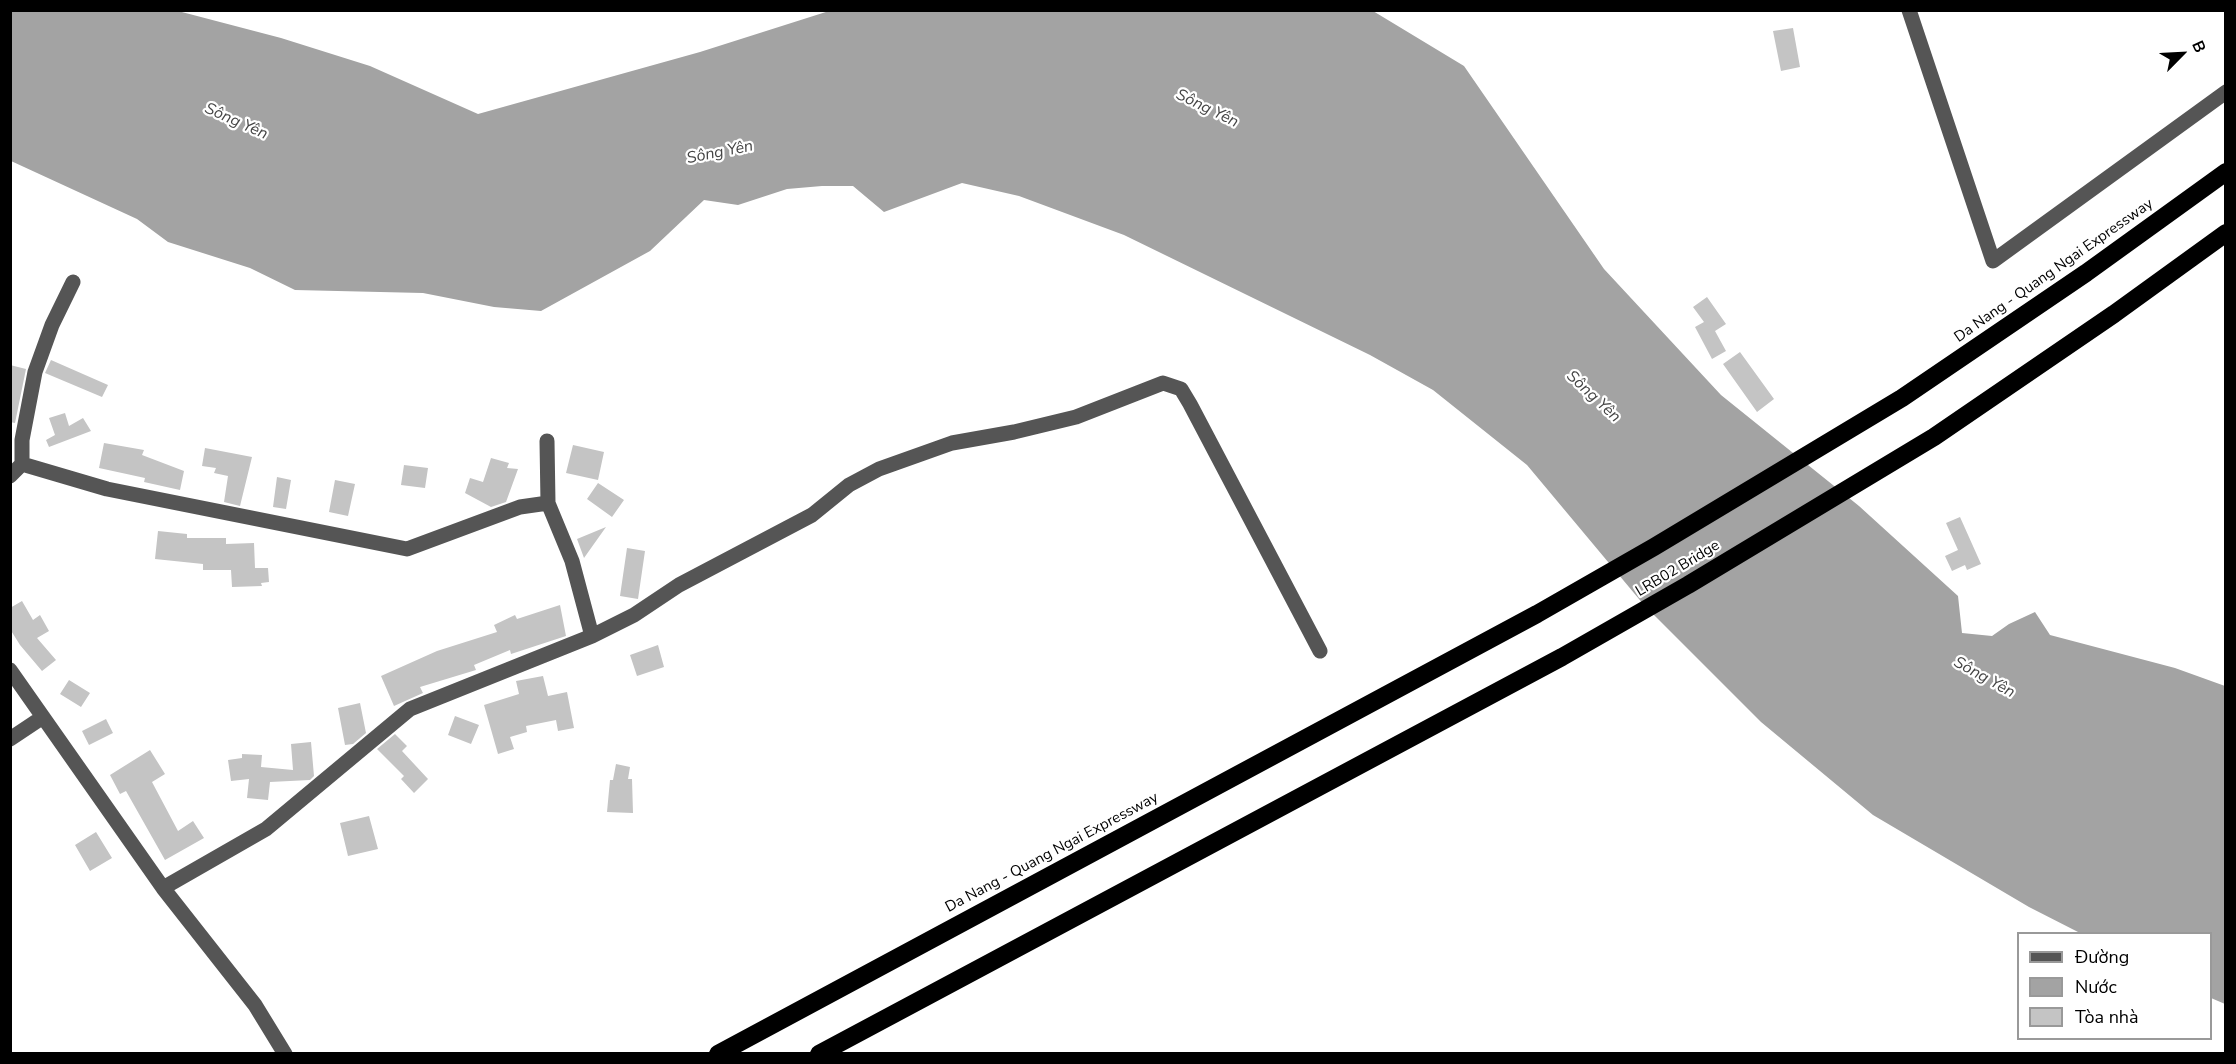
<!DOCTYPE html>
<html>
<head>
<meta charset="utf-8">
<style>
	body { margin:0 }
	#map { position:relative; width:2236px; height:1064px; overflow:hidden; background:#fff; font-family:"Nunito Sans",sans-serif }
	canvas { display:block }
	.frame { position:absolute; inset:0; border:12px solid #000; pointer-events:none }
	.legend { position:absolute; left:2017px; top:932px; width:195px; height:108px; box-sizing:border-box; background:#fff; border:2px solid #999; margin:0; padding:8px 10px; list-style:none; font-size:18px; color:#000 }
	.legend li { display:flex; align-items:center; gap:12px; height:30px }
	.legend b { width:30px; border:2px solid #999 }
	.north { position:absolute; left:2152px; top:24px; width:60px; height:60px; -webkit-text-stroke:4px #fff; paint-order:stroke; rotate:66deg; font-size:16px; font-weight:700; line-height:24px; text-align:center; color:#000 }
	.north::after { content:''; display:block; margin:auto; width:21px; height:27px; background:#000; clip-path:polygon(50% 0,100% 100%,50% 72%,0 100%) }
</style>
</head>
<body>
<div id="map">
<canvas width="2236" height="1064"></canvas>
<div class="frame"></div>
<ul class="legend">
<li><b style="height:8px;background:#555"></b>Đường</li>
<li><b style="height:16px;background:#a3a3a3"></b>Nước</li>
<li><b style="height:16px;background:#c4c4c4"></b>Tòa nhà</li>
</ul>
<div class="north">B</div>
</div>
<script>
const ctx = document.querySelector('canvas').getContext('2d');
ctx.lineJoin = 'round';
function paint(path, color) { ctx.fillStyle = color; ctx.fill(path, 'evenodd'); }
const toPath = rows => new Path2D(rows.map(r => 'M' + r).join(''));
function trace(path, color, width, dash) { ctx.strokeStyle = color; ctx.lineWidth = width; ctx.lineCap = dash ? 'butt' : 'round'; ctx.setLineDash(dash || []); ctx.stroke(path); }
function drawText(font, color, halo, rows, align = 'center') {
  ctx.font = font + ' "Nunito Sans",sans-serif'; ctx.lineWidth = 4.5; ctx.setLineDash([]); ctx.textBaseline = 'middle'; ctx.strokeStyle = halo; ctx.fillStyle = color; for (const [text, x, y, turn = 0] of rows) {
    ctx.save(); ctx.translate(x, y); ctx.rotate((+turn || 0) * Math.PI / 180); ctx.textAlign = isNaN(turn) ? turn : align; if (halo) ctx.strokeText(text, 0, 0); ctx.fillText(text, 0, 0); ctx.restore();
  }
}
paint(toPath([
	[10,11,178,11,281,38,370,66,478,114,700,52,829,11,1373,11,1464,66,1604,269,1721,395,1859,506,1958,596,1962,633,1992,636,2009,624,2035,612,2050,635,2175,668,2225,686,2225,1004,2211,998,2210,934,2080,933,2029,907,1873,815,1761,722,1644,605,1527,465,1433,390,1370,355,1124,235,1019,196,962,183,884,212,853,186,822,186,787,189,738,205,704,200,650,251,541,311,494,307,423,293,295,290,250,268,168,242,137,219,11,161]
]), '#a3a3a3');
paint(toPath([
	[1793,28,1800,67,1781,71,1773,31],
	[1707,297,1726,324,1715,331,1726,351,1712,359,1695,327,1704,322,1693,307],
	[1740,352,1774,399,1757,412,1723,364],
	[51,360,108,385,102,397,45,373],
	[10,365,26,369,15,423,10,422],
	[65,413,69,426,83,418,91,431,49,447,46,440,55,435,49,418],
	[104,443,144,450,142,455,184,471,180,490,144,482,145,478,99,468],
	[573,445,604,452,598,480,566,473],
	[205,448,252,457,240,506,224,502,228,476,214,473,216,468,202,466],
	[491,458,509,463,507,468,518,469,506,502,491,507,465,493,470,478,483,482],
	[404,465,428,468,425,488,401,485],
	[277,477,291,480,286,509,273,507],
	[335,480,355,484,348,516,329,512],
	[598,483,624,500,612,517,587,499],
	[1960,517,1981,564,1967,570,1965,565,1952,571,1945,556,1958,550,1946,523],
	[606,527,584,558,577,539],
	[158,531,187,534,187,538,226,538,226,544,254,543,255,568,268,568,269,582,261,583,262,586,232,587,231,570,203,570,203,564,155,559],
	[627,548,645,551,638,599,620,596],
	[22,601,33,620,40,615,49,631,37,638,56,660,42,671,20,645,10,629,10,608],
	[560,605,566,636,511,654,510,650,474,665,476,670,420,687,423,693,394,706,381,676,437,651,497,632,494,625,515,615,517,619],
	[658,645,664,667,637,676,630,655],
	[543,676,548,696,567,692,574,728,558,731,556,720,526,726,527,732,510,737,514,749,498,754,484,705,519,694,516,681],
	[69,680,90,693,81,707,60,694],
	[360,703,366,733,353,744,345,745,338,708],
	[455,716,479,725,471,744,448,735],
	[106,719,113,733,89,745,82,731],
	[395,734,407,746,402,751,428,779,414,793,401,779,404,776,377,749],
	[311,742,314,776,310,780,270,782,268,800,247,798,249,779,231,781,228,760,242,758,242,754,262,755,261,767,293,770,291,744],
	[150,750,165,774,152,782,178,831,193,821,204,838,165,860,126,791,120,794,110,775],
	[616,764,630,767,628,779,632,779,633,813,607,812,610,780,613,780],
	[369,816,378,849,348,856,340,823],
	[96,832,112,858,90,871,75,845]
]), '#c4c4c4');
trace(toPath([
	[1909,10,1993,261,2226,92],
	[73,282,52,325,35,372,22,440,22,464,107,489,407,549,520,507,548,503],
	[547,441,548,503,572,561,592,636],
	[10,476,22,464],
	[10,670,163,888,255,1005,285,1054],
	[10,739,43,717],
	[163,888,266,829,410,709,592,636,634,615,679,585,812,515,849,485,879,469,952,443,1014,432,1076,417,1163,383,1181,389,1190,404,1320,651]
]), '#555', 15);
trace(toPath([
	[718,1054,1537,614,1654,547,1902,398,2086,273,2226,172],
	[819,1054,1562,657,1688,585,1934,437,2114,314,2226,233]
]), '#000', 18);
drawText('15px', '#000', '#fff', [
	["Da Nang - Quang Ngai Expressway",2054,271,-35],
	["LRB02 Bridge",1678,569,-31],
	["Da Nang - Quang Ngai Expressway",1052,853,-28]
]);
drawText('italic 16px', '#444', '#fff', [
	["Sông Yên",1207,109,26],
	["Sông Yên",236,122,24],
	["Sông Yên",720,153,-11],
	["Sông Yên",1593,397,43],
	["Sông Yên",1984,678,29]
]);
</script>
</body>
</html>
